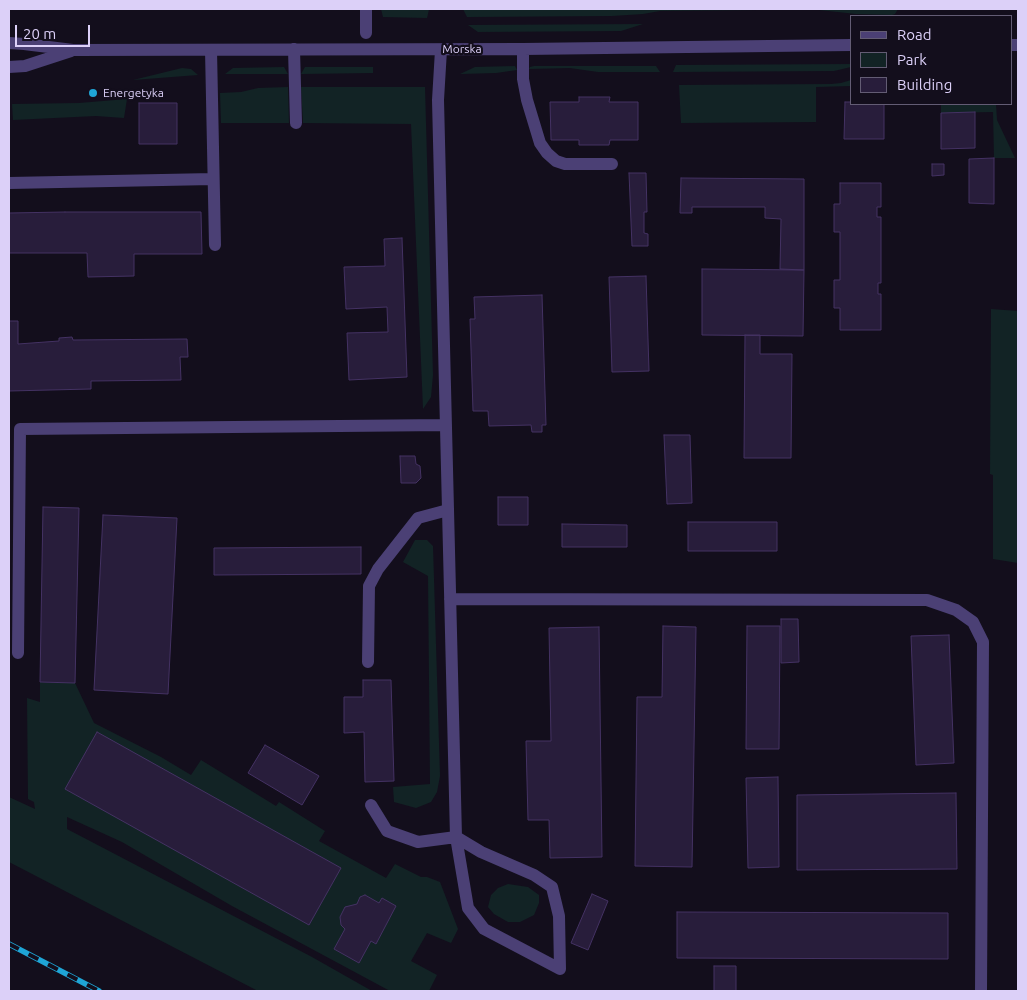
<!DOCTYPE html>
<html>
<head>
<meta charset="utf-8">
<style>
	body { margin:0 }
	#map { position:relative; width:1027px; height:1000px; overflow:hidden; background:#130e1c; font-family:Ubuntu,sans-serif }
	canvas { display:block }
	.frame { position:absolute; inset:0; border:10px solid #dcd0f8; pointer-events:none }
	.legend { position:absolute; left:850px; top:15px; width:162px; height:90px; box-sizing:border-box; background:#130e1c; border:1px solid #635c74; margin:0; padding:6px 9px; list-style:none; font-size:15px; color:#dcd0f8 }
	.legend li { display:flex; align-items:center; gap:10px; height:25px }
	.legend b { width:25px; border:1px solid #635c74 }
	.scale { position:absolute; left:15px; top:25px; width:75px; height:22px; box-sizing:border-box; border:2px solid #dcd0f8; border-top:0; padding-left:6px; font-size:15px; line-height:18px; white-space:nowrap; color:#dcd0f8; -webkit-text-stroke:4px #130e1c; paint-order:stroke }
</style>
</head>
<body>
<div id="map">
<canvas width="1027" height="1000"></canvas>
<div class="frame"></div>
<ul class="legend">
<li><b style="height:6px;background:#4b4075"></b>Road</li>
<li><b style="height:14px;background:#122325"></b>Park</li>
<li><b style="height:14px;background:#281d3b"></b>Building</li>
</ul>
<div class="scale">20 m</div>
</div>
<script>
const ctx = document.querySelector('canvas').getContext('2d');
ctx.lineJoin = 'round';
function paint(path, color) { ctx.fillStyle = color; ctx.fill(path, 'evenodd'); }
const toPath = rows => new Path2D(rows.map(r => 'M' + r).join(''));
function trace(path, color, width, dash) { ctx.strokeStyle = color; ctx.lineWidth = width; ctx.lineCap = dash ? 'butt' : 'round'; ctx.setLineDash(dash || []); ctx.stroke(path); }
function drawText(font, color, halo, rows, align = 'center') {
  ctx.font = font + ' Ubuntu,sans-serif'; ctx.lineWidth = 4.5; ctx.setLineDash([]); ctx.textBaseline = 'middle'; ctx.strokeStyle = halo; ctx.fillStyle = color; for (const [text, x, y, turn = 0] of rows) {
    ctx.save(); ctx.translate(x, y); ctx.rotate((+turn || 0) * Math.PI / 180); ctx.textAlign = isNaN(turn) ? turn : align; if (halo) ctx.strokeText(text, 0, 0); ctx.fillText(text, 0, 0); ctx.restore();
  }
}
paint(toPath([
	[381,9,429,9,428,14,427,18,383,17],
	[463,9,757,9,757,10,660,11,643,14,612,16,470,17,467,17],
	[783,9,898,9,895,14,892,15,856,14,819,10],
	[643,24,621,31,478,32,468,25],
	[851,64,851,67,834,71,673,72,676,65],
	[515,66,517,70,496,73,460,74,475,67],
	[534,66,656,66,660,72,598,72,570,68,529,69,530,67],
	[284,67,288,74,225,74,233,68],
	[305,67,373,67,373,73,301,74],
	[182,68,191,69,198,75,133,80],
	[851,80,851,86,816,87,816,122,681,123,679,85,831,84,841,83],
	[288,87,289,123,221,123,220,93,241,92,258,88],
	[301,87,425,87,433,375,431,397,423,409,411,124,303,123],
	[127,99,124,118,96,116,13,120,12,104,79,103],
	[941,104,996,104,997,120,1015,158,994,158,993,112,941,113],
	[991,309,1018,311,1018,563,993,559,993,475,990,474],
	[415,540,427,540,433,546,440,776,437,792,431,802,416,808,394,802,393,787,430,784,428,576,403,562],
	[40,682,75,683,94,723,161,757,191,775,201,760,276,806,279,802,325,831,319,841,386,878,395,864,421,877,427,877,440,882,458,929,451,943,427,933,411,961,437,975,429,991,390,991,232,906,122,842,67,817,67,829,312,957,372,991,258,991,9,862,9,797,35,809,34,802,28,799,27,698,40,702],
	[508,884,528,887,539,895,539,903,534,915,520,922,508,922,494,914,488,907,491,895,498,888]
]), '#122325');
const building = toPath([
	[579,97,610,97,609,102,638,102,638,140,610,140,609,145,579,145,579,140,551,140,550,102,579,102,579,97],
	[845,102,851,102,851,104,884,104,884,139,844,139,845,102],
	[139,103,177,103,177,144,139,144,139,103],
	[975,112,975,148,941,149,941,113,975,112],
	[994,158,994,204,969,203,969,159,994,158],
	[932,164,944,164,944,175,932,176,932,164],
	[629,173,646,173,647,212,644,212,644,233,648,234,648,246,632,246,629,173],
	[681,178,804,179,804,270,780,269,781,219,765,218,765,207,692,207,692,213,680,213,681,178],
	[840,183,881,183,881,207,877,207,877,217,881,217,881,283,878,283,878,294,881,294,881,330,840,330,840,308,834,308,834,280,840,280,840,232,834,232,834,204,840,204,840,183],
	[65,212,201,212,202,254,134,254,134,276,88,277,87,253,9,253,9,213,65,212],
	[402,238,407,377,349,380,347,333,388,332,387,307,346,309,344,267,385,266,384,239,402,238],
	[702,269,804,270,803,336,702,335,702,269],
	[646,276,649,371,612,372,609,277,646,276],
	[542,295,546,425,542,425,542,432,532,432,531,425,489,426,488,411,473,411,470,319,475,319,474,297,542,295],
	[9,321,18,321,18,344,59,341,59,338,72,337,73,340,187,339,188,357,180,357,181,380,91,381,91,389,9,391,9,321],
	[745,335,760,335,760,354,792,354,791,458,744,458,745,335],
	[664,435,690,435,692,503,667,504,664,435],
	[400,456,415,456,416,464,420,466,421,478,416,483,401,483,400,456],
	[498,497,528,497,528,525,498,525,498,497],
	[43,507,79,508,75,683,40,682,43,507],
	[103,515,177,518,168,694,94,690,103,515],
	[688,522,777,522,777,551,688,551,688,522],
	[562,524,627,525,627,547,562,547,562,524],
	[361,547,361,574,214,575,214,548,361,547],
	[781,619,798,619,799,662,781,663,781,619],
	[663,626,696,627,692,867,635,866,637,697,662,697,663,626],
	[747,626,780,626,779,749,746,749,747,626],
	[599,627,602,857,550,858,549,820,528,820,526,741,551,741,549,628,599,627],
	[949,635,954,763,916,765,911,636,949,635],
	[363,680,391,680,394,781,365,782,364,732,344,733,344,697,363,697,363,680],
	[97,732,341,868,309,925,65,789,97,732],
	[265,745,319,776,302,805,248,773,265,745],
	[778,777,779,867,748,868,746,778,778,777],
	[956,793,957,869,797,870,797,795,956,793],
	[592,894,608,901,588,950,571,943,592,894],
	[365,895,379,903,382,898,396,906,376,944,371,941,359,963,334,949,345,929,341,925,340,917,345,907,357,904,360,897,365,895],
	[677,912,948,913,948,959,677,958,677,912],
	[714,966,736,966,736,991,714,991,714,966]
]);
paint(building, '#281d3b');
trace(building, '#443263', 1);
trace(toPath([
	[366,9,366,33],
	[9,43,24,44,73,50,523,49,851,45],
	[1011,45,1018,45],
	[294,49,296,123],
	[523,49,523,79,527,100,540,143,547,153,556,161,565,164,612,164],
	[211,50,215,245],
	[9,67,25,66,71,51],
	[9,183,213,179],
	[450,599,927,600,956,610,973,622,983,642,981,991],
	[18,653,20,429,446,425],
	[368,662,369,586,378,569,418,518,448,510],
	[371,805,387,831,418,842,456,837,481,852,534,875,552,887,559,916,560,969,484,929,468,908,456,837,438,100,441,50]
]), '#4b4075', 12);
const rail = toPath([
	[9,944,99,991]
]);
trace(rail, '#1fa5d6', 5.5);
trace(rail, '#130e1c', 4, [11]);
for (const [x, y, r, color] of [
	[93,93,5,"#1fa5d6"]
]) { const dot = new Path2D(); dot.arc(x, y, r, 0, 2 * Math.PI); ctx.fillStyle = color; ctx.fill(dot); trace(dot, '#130e1c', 2); }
drawText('12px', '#dcd0f8', '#130e1c', [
	["Morska",462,49]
]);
drawText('12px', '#dcd0f8', '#130e1c', [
	["Energetyka",103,93]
], 'left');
</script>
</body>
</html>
